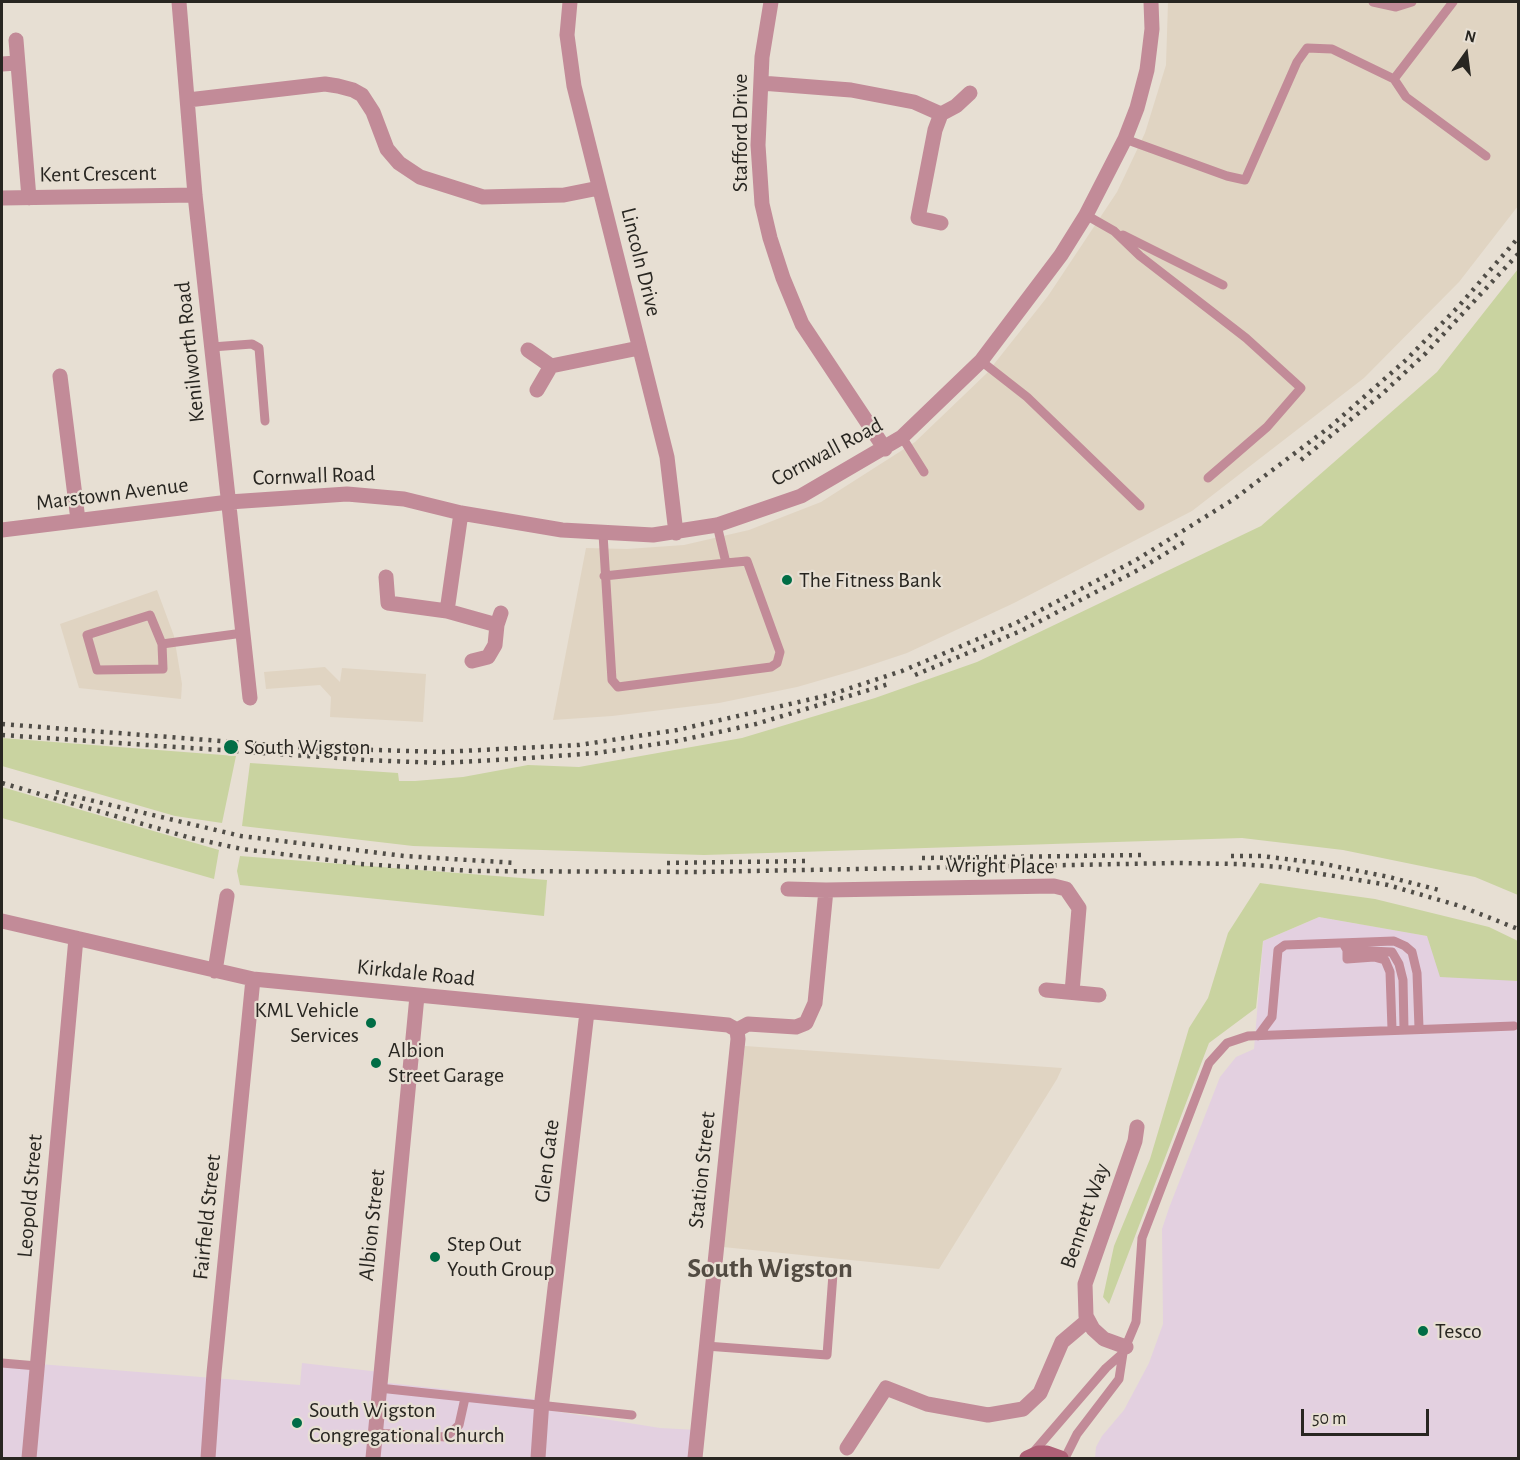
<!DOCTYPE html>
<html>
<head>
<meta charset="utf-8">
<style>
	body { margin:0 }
	#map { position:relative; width:1520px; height:1460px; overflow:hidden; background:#e7dfd3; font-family:"Alegreya Sans",sans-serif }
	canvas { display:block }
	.frame { position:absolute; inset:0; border:3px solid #282621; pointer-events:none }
	.north { position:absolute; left:1436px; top:24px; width:60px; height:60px; -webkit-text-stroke:4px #e7dfd3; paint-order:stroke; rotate:14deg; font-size:16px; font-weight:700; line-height:24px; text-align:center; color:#282621 }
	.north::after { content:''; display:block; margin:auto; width:21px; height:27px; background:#282621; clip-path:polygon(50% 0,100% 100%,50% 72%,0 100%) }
	.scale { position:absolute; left:1301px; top:1409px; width:128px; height:27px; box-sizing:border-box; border:3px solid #282621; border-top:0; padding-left:8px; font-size:18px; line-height:21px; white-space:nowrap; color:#282621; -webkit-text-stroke:4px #e7dfd3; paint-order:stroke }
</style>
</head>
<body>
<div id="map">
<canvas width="1520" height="1460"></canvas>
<div class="frame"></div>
<div class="north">N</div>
<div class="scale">50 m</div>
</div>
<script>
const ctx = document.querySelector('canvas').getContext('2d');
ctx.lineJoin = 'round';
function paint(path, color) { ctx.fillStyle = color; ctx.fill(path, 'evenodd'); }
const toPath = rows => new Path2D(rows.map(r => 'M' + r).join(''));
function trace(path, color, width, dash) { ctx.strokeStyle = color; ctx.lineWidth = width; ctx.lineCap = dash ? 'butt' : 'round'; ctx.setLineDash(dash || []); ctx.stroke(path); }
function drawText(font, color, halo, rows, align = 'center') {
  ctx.font = font + ' "Alegreya Sans",sans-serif'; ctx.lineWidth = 4.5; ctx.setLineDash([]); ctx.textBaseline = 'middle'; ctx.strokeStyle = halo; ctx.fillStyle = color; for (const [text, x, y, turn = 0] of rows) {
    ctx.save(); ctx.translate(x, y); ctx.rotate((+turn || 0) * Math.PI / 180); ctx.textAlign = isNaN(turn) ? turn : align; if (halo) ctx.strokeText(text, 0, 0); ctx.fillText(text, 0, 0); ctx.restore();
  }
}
paint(toPath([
	[1319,917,1428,936,1507,980,1518,981,1518,1458,1095,1458,1096,1447,1102,1436,1124,1410,1149,1363,1163,1324,1162,1229,1169,1208,1220,1077,1236,1057,1254,1049,1263,941],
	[2,1361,300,1385,302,1363,380,1372,380,1382,542,1400,542,1409,660,1428,698,1430,695,1458,2,1458]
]), '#e3d0e0');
paint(toPath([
	[1168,2,1518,2,1518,206,1459,282,1364,378,1192,511,1014,603,907,653,856,670,797,687,719,703,612,716,553,720,586,548,627,549,684,545,749,530,821,502,915,442,987,373,1048,296,1117,192,1145,133,1166,65],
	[157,590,174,636,182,684,181,699,79,688,60,624],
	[325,667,340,682,342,668,426,674,423,722,330,717,331,697,320,685,266,689,264,672],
	[745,1046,1062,1068,1057,1079,939,1269,723,1247]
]), '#e0d4c2');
paint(toPath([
	[1518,269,1518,895,1475,877,1343,850,1242,838,704,855,413,846,242,826,250,763,398,773,399,781,415,781,463,777,528,765,579,767,742,738,875,698,977,662,1261,526,1437,372],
	[2,738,236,756,222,823,175,816,2,766],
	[2,787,219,850,214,879,2,818],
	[240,856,547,880,544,916,240,885,237,871],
	[1260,883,1375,899,1489,927,1518,941,1518,981,1440,977,1427,936,1319,917,1263,941,1256,1008,1209,1043,1109,1304,1103,1297,1114,1246,1150,1159,1189,1028,1208,998,1228,933]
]), '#c9d3a0');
trace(toPath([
	[1373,2,1396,7,1412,2],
	[1394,79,1453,2],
	[1125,139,1227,176,1245,180,1297,62,1307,48,1332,49,1394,79,1406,97,1486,156],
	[1086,215,1114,231,1140,256,1246,338,1301,388,1267,427,1208,478],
	[1123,235,1223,285],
	[212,347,252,344,259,348,265,421],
	[981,361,1027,397,1140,506],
	[902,437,924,472],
	[603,534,612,680,618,687,771,667,777,663,780,652,747,561,726,563,717,525],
	[604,576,726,563],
	[162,644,150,615,87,635,97,670,163,669,162,644,243,633],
	[1343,943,1347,950,1392,952,1399,964,1403,980,1404,1029],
	[1347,950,1347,959,1374,957,1385,960,1390,972,1392,1029],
	[1258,1036,1272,1017,1278,950,1285,945,1394,941,1405,946,1412,952,1417,973,1419,1028],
	[706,1346,827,1355,833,1274],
	[2,1363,37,1366],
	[379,1388,632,1415],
	[375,1433,446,1437,459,1425,465,1398],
	[1031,1455,1106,1368,1123,1353],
	[1065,1458,1077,1434,1119,1379,1123,1353,1136,1322,1142,1238,1209,1063,1227,1043,1248,1036,1514,1026]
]), '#c28b98', 9);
trace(toPath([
	[179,2,195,195,250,698],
	[570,2,567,35,574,86,667,457,676,533],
	[771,2,762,57,758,145,762,204,770,238,783,278,802,324,885,449],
	[16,40,29,198],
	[2,64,17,63],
	[761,83,851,90,914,102,941,114,935,130,918,218,941,223],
	[188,100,325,84,338,86,353,90,362,95,373,112,387,149,399,163,420,177,483,197,564,195,599,188],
	[941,114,956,106,970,93],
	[2,198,195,195],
	[528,350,551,366,639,348],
	[60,376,78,520],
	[537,390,551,366],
	[461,513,447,611,497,625],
	[2,530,229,502,347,494,404,499,461,513,562,530,653,535,717,525,801,496,902,437,981,361,1061,255,1086,215,1125,139,1137,108,1147,70,1152,29,1151,2],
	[386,577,388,603,447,611],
	[472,661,488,657,495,645,497,625,501,613],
	[788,889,826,890],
	[2,921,253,979,728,1025,737,1030,748,1024,796,1027,806,1023,815,1003,826,890,1054,886,1066,889,1079,908,1072,992],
	[215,971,227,896],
	[1046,990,1099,995],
	[1126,1347,1104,1339,1093,1329,1086,1316,1085,1284,1135,1141,1137,1127],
	[847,1448,886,1388,927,1404,988,1415,1023,1409,1040,1393,1062,1342,1088,1320],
	[29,1458,76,938],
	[208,1458,214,1373,253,979],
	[373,1458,417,996],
	[538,1458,542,1400,587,1012],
	[695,1458,738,1039,737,1030]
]), '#c28b98', 15);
trace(toPath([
	[1027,1458,1038,1453,1047,1453,1061,1458]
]), '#ae6076', 15);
trace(toPath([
	[1301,460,1382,394,1426,353,1518,254],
	[915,675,1023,630,1140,569,1186,541],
	[2,724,310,748,442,752,579,745,677,730,829,695,902,671,1016,623,1136,560,1234,499,1331,426,1406,360,1458,307,1518,238],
	[2,735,365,760,440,763,515,759,597,753,677,741,756,724,892,683],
	[2,783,191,838,242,849,361,864,473,871,699,872,1176,863,1239,864,1280,867,1388,885,1460,906,1518,929],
	[56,792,241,836,404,856,517,863],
	[1231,856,1261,856,1319,863,1389,877,1443,891],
	[922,858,1144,855],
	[667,863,805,861]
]), '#504d47', 4.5, [3, 6]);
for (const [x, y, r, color] of [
	[787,580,6,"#006d45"],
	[231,747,8,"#006d45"],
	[371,1023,6,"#006d45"],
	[376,1063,6,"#006d45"],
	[435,1257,6,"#006d45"],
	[1423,1331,6,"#006d45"],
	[297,1423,6,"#006d45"]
]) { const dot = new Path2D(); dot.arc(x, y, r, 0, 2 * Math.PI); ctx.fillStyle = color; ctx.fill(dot); trace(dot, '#e7dfd3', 2); }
drawText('22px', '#282621', '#e7dfd3', [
	["Stafford Drive",740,133,-90],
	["Kent Crescent",98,174,-1],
	["Lincoln Drive",641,262,76],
	["Kenilworth Road",190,352,-96],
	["Cornwall Road",827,452,-28],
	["Cornwall Road",314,476,-2],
	["Marstown Avenue",112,494,-7],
	["Wright Place",1000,866,1],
	["Kirkdale Road",416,973,6],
	["Glen Gate",547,1161,-83],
	["Station Street",702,1170,-84],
	["Leopold Street",30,1196,-85],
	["Bennett Way",1085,1216,-71],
	["Fairfield Street",207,1217,-84],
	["Albion Street",372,1225,-84]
]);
drawText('22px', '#282621', '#e7dfd3', [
	["The Fitness Bank",799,580],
	["South Wigston",244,747],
	["KML Vehicle",359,1010,"right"],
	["Services",359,1035,"right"],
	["Albion",388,1050],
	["Street Garage",388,1075],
	["Step Out",447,1244],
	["Youth Group",447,1269],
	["Tesco",1435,1331],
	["South Wigston",309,1410],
	["Congregational Church",309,1435]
], 'left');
drawText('bold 28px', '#524b42', '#e7dfd3', [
	["South Wigston",770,1269]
]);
</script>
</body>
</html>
